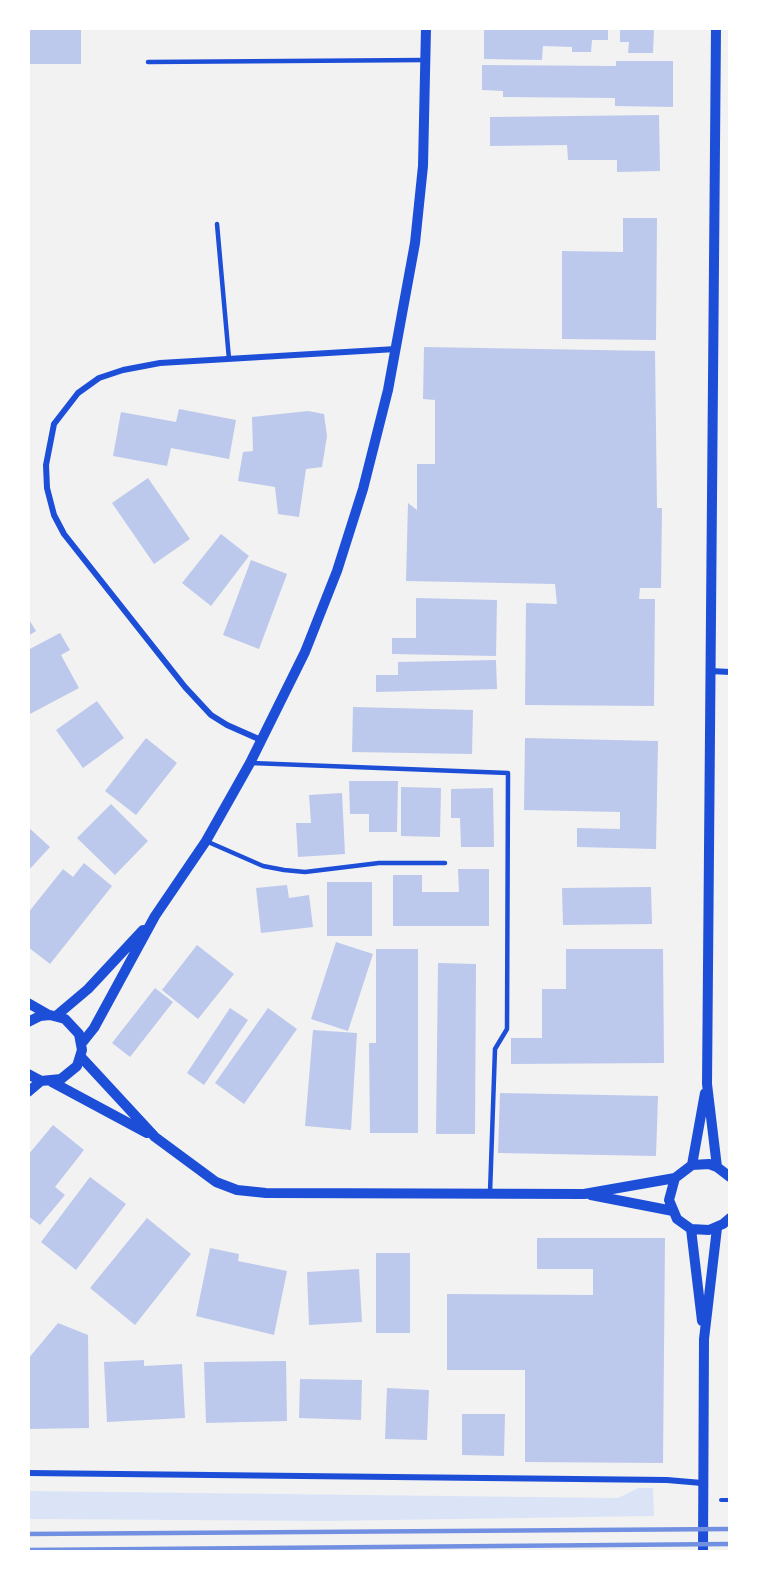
<!DOCTYPE html>
<html>
<head>
<meta charset="utf-8">
<style>
	body { margin:0 }
	#map { position:relative; width:758px; height:1580px; overflow:hidden; background:#f2f2f2; font-family:Signika,sans-serif }
	canvas { display:block }
	.frame { position:absolute; inset:0; border:30px solid #fff; pointer-events:none }
</style>
</head>
<body>
<div id="map">
<canvas width="758" height="1580"></canvas>
<div class="frame"></div>
</div>
<script>
const ctx = document.querySelector('canvas').getContext('2d');
ctx.lineJoin = 'round';
function paint(path, color) { ctx.fillStyle = color; ctx.fill(path, 'evenodd'); }
const toPath = rows => new Path2D(rows.map(r => 'M' + r).join(''));
function trace(path, color, width, dash) { ctx.strokeStyle = color; ctx.lineWidth = width; ctx.lineCap = dash ? 'butt' : 'round'; ctx.setLineDash(dash || []); ctx.stroke(path); }
paint(toPath([
	[638,1488,653,1488,654,1516,327,1521,29,1519,29,1491,618,1498]
]), '#dbe4f7');
paint(toPath([
	[28,28,81,28,81,64,28,64],
	[484,28,608,28,608,40,592,40,591,52,572,52,572,47,543,46,542,60,484,59],
	[620,28,654,28,653,53,628,53,629,42,620,42],
	[616,61,673,61,673,107,615,106,615,98,503,97,503,91,482,90,482,65,616,66],
	[659,115,660,171,617,172,617,160,568,160,567,145,490,146,490,117],
	[623,218,657,218,656,340,562,339,562,251,623,252],
	[424,347,655,351,657,508,662,508,661,588,640,588,639,599,655,599,654,706,525,705,526,603,557,604,555,584,406,581,408,503,417,510,417,464,435,464,435,400,423,399],
	[179,409,236,420,229,459,171,448,167,466,113,456,121,412,176,422],
	[308,411,324,414,327,436,322,467,306,469,299,517,278,514,275,487,238,481,243,452,253,451,252,417],
	[148,478,190,539,154,564,112,503],
	[221,534,249,556,211,606,182,583],
	[251,560,287,574,259,649,223,635],
	[416,598,497,600,496,656,392,654,392,638,416,638],
	[28,618,36,631,28,636],
	[60,633,70,650,61,655,79,688,28,715,28,650],
	[496,660,497,689,376,692,376,675,398,675,398,662],
	[97,701,124,738,83,768,56,730],
	[353,707,473,710,472,754,352,752],
	[146,738,177,763,136,815,105,791],
	[525,738,658,741,656,849,577,847,577,828,620,829,620,812,524,810],
	[349,781,398,781,397,832,369,832,369,814,350,814],
	[401,787,441,788,440,837,401,836],
	[493,788,494,847,461,847,460,818,451,818,451,789],
	[342,793,345,854,298,857,296,823,311,823,309,795],
	[111,804,148,841,115,875,77,838],
	[28,827,50,847,28,871],
	[84,863,112,886,50,964,28,947,28,913,63,869,73,877],
	[458,869,489,869,489,926,393,926,393,875,422,875,422,892,459,892],
	[327,882,372,882,372,936,327,936],
	[287,885,289,898,309,895,313,927,261,933,256,888],
	[651,887,652,924,563,925,562,888],
	[336,942,373,954,348,1031,311,1019],
	[197,945,234,974,198,1019,162,990],
	[376,949,418,949,418,1133,370,1133,369,1043,376,1043],
	[566,949,663,949,664,1063,511,1064,511,1038,542,1038,542,989,566,989],
	[438,963,476,964,475,1134,436,1134],
	[155,988,173,1002,130,1057,112,1043],
	[230,1008,248,1020,204,1085,187,1073],
	[268,1008,297,1029,244,1104,215,1083],
	[313,1030,357,1033,351,1130,305,1126],
	[500,1093,658,1096,656,1156,498,1153],
	[53,1125,84,1150,55,1187,65,1195,40,1225,28,1216,28,1155],
	[90,1177,126,1204,76,1270,41,1242],
	[147,1218,191,1254,135,1325,90,1288],
	[537,1238,665,1238,663,1463,525,1462,525,1370,447,1370,447,1294,593,1295,593,1269,537,1269],
	[210,1248,239,1254,238,1261,287,1271,274,1335,196,1316],
	[376,1253,410,1253,410,1333,376,1333],
	[359,1269,362,1322,309,1325,307,1272],
	[58,1323,88,1335,89,1428,28,1429,28,1359],
	[144,1360,144,1366,182,1364,185,1418,107,1422,104,1362],
	[286,1361,287,1421,206,1423,204,1362],
	[300,1379,362,1380,361,1420,299,1418],
	[387,1388,429,1390,427,1440,385,1439],
	[462,1414,505,1414,504,1456,462,1455]
]), '#bdc9ec');
trace(toPath([
	[721,1500,730,1500]
]), '#1d4ed8', 4);
trace(toPath([
	[148,62,425,60],
	[217,224,229,359],
	[251,763,508,773,507,1029,495,1049,490,1193],
	[206,841,263,866,284,870,305,872,379,863,445,863]
]), '#1d4ed8', 4.5);
trace(toPath([
	[710,671,730,672],
	[261,740,227,725,211,715,185,687,64,534,54,515,47,488,46,465,54,424,78,393,99,378,123,370,160,363,396,349],
	[28,1473,667,1480,702,1483]
]), '#1d4ed8', 6);
trace(toPath([
	[716,28,707,1084,717,1167],
	[28,1003,49,1015],
	[56,1016,88,989,143,930],
	[28,1022,40,1016,50,1015,65,1019,79,1034,82,1050,77,1066,61,1079,41,1081,28,1074],
	[82,1043,94,1028,155,916,206,841,250,763,305,652,337,571,363,489,388,390,415,243,423,166,426,28],
	[81,1057,155,1137,216,1182,237,1190,266,1193,584,1194,675,1178],
	[52,1082,147,1133],
	[28,1092,41,1081],
	[692,1165,705,1093],
	[730,1177,717,1167,709,1164,692,1165,675,1178,669,1200,677,1219,691,1229,709,1230,723,1224,730,1218],
	[591,1195,673,1211],
	[691,1229,702,1321],
	[703,1552,704,1339,717,1228]
]), '#1d4ed8', 10);
trace(toPath([
	[28,1534,730,1529],
	[28,1550,730,1544]
]), '#7290e2', 4.5);
</script>
</body>
</html>
